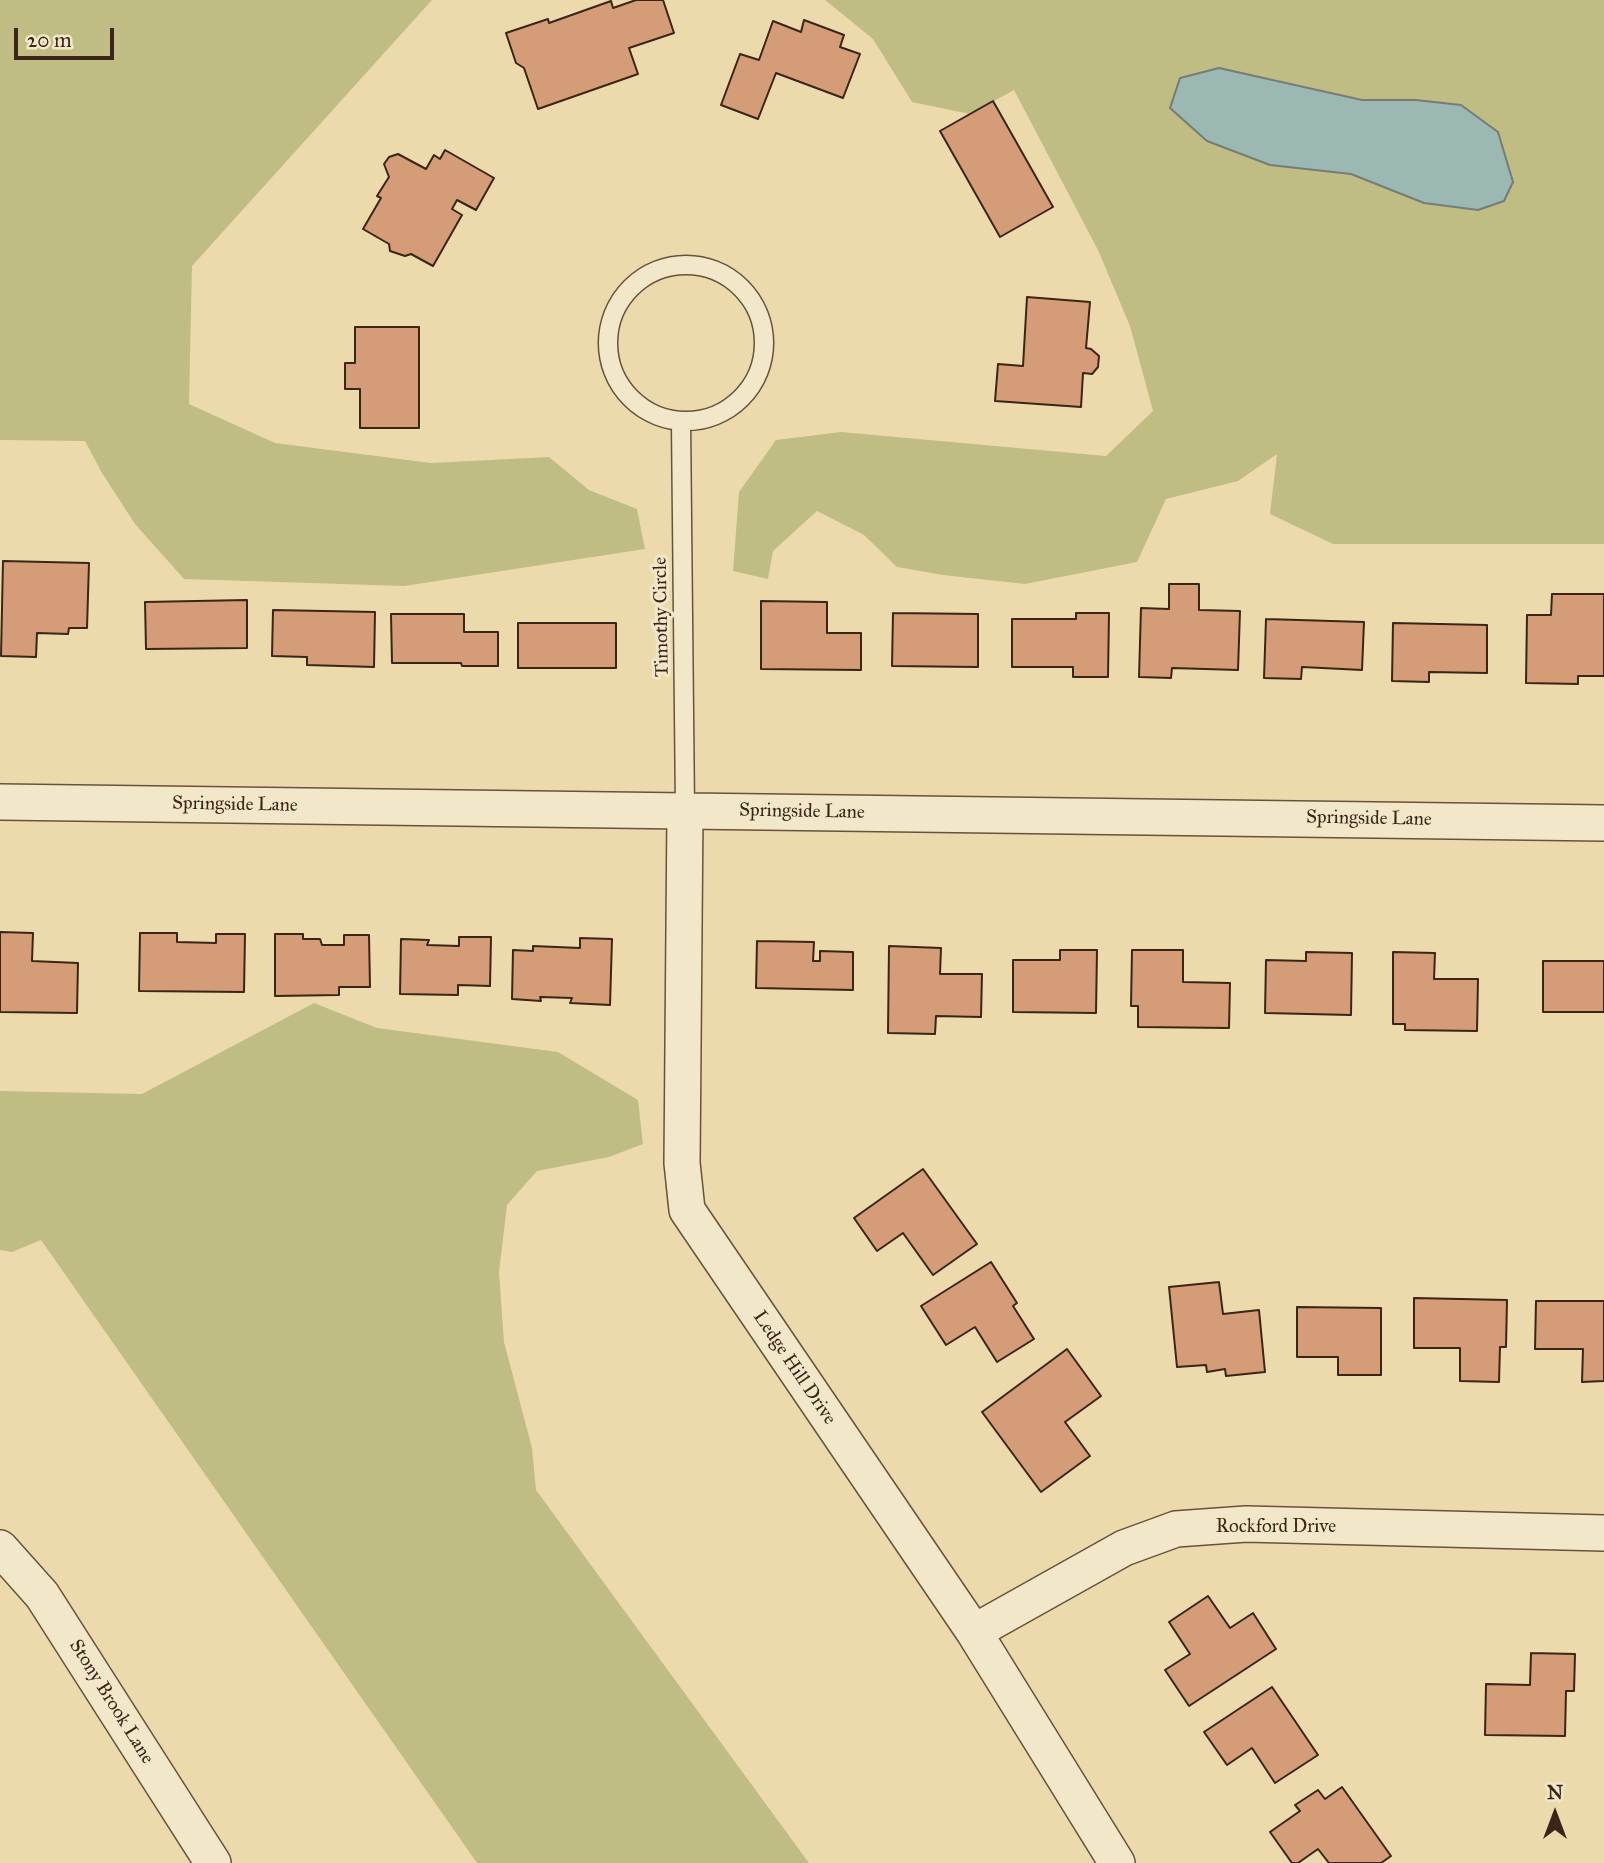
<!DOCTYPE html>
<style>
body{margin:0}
#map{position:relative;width:1604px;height:1863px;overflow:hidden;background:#eddaac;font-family:"IM FELL Great Primer",serif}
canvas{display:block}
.north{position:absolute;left:1520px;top:1779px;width:70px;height:70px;-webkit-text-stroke:5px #f3e7c9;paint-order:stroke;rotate:0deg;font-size:19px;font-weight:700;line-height:28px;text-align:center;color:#3a2516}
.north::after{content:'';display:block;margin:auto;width:24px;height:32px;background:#3a2516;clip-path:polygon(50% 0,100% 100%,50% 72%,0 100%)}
.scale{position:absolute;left:14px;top:28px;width:100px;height:32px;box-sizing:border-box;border:4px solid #3a2516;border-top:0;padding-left:9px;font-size:21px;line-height:24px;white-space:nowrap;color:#3a2516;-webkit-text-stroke:5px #f3e7c9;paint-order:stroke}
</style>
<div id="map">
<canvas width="1604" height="1863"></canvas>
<div class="north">N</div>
<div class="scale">20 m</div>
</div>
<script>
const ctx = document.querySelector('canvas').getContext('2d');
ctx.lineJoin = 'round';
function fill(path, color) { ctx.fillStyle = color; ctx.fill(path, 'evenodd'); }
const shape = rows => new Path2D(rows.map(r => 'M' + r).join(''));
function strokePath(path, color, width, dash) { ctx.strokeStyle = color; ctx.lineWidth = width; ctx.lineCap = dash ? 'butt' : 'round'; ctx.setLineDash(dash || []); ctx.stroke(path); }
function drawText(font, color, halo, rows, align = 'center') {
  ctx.font = font + ' "IM FELL Great Primer",serif'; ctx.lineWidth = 6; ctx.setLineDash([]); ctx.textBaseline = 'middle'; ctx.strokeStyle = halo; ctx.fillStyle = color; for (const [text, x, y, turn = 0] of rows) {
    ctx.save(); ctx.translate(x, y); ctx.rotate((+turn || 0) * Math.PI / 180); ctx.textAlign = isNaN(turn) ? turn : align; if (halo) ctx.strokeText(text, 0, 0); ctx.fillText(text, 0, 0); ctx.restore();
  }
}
fill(shape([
 [0,0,432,0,192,266,189,404,275,443,431,463,549,457,589,490,637,509,645,549,404,586,184,579,135,524,102,473,85,441,0,440],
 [825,0,1604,0,1604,544,1333,544,1270,514,1277,454,1238,481,1166,499,1137,562,1025,584,943,575,897,567,864,535,817,511,773,551,768,579,733,571,739,492,776,440,841,432,1106,456,1153,411,1130,326,1098,250,1014,90,970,114,912,102,873,39],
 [1268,78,1362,100,1416,100,1462,105,1498,132,1424,203,1351,174,1270,165],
 [314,1003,377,1028,558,1052,638,1100,643,1144,609,1157,537,1171,507,1205,499,1272,504,1342,532,1448,536,1490,809,1863,477,1863,41,1240,12,1252,0,1250,0,1091,142,1094]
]), '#c0bd84');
const water = shape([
 [1219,68,1362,100,1416,100,1461,105,1498,132,1513,182,1504,201,1478,210,1424,203,1351,174,1270,165,1207,141,1170,108,1180,78,1219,68]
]);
fill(water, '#9cb8b3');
strokePath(water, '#757d74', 2);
const building = shape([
 [636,0,663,0,674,33,629,48,638,74,538,109,524,68,516,63,506,33,548,19,549,23,611,1,613,8,636,0],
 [804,20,844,35,840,47,860,54,843,98,776,73,758,119,721,105,740,54,759,60,773,21,801,32,804,20],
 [993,101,1053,207,1000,237,940,131,993,101],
 [445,150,494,178,476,210,457,200,452,209,462,215,433,266,411,254,405,256,390,251,389,244,363,229,381,198,377,196,389,177,384,164,389,157,398,154,426,169,434,155,440,159,445,150],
 [1027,297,1090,302,1086,348,1091,349,1099,356,1098,367,1092,374,1083,373,1081,407,995,401,998,364,1023,366,1027,297],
 [355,327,419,327,419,428,360,428,360,389,345,389,345,363,355,363,355,327],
 [3,561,89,563,87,628,69,628,68,634,37,633,36,657,1,656,3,561],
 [1169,584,1199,584,1199,610,1240,611,1238,670,1172,668,1171,678,1139,677,1141,608,1169,609,1169,584],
 [1552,594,1604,594,1604,676,1578,676,1578,684,1526,683,1527,615,1551,615,1552,594],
 [247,600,247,648,146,649,145,602,247,600],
 [761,601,827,602,827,633,861,633,861,670,761,669,761,601],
 [273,610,375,612,374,667,307,665,307,657,272,656,273,610],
 [893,613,978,614,978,667,892,666,893,613],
 [1076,613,1109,613,1108,677,1073,677,1073,667,1012,667,1012,619,1076,619,1076,613],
 [391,614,464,614,464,632,498,632,498,666,462,666,461,663,392,663,391,614],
 [1266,619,1364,622,1362,670,1302,667,1301,679,1264,678,1266,619],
 [518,623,616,623,616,668,518,668,518,623],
 [1393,623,1487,625,1487,673,1429,672,1429,682,1392,681,1393,623],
 [0,932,33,933,32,961,78,963,77,1013,0,1012,0,932],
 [140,933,177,933,177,942,216,943,216,934,245,934,244,992,139,991,140,933],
 [275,934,303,934,303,939,320,939,322,945,344,945,344,935,369,935,370,987,339,987,339,995,275,996,275,934],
 [459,937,491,937,490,986,458,985,458,995,400,994,401,939,429,940,427,945,459,946,459,937],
 [580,938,612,939,610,1005,570,1003,572,998,540,997,541,1001,512,999,513,950,533,951,533,946,580,948,580,938],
 [757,941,814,942,813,961,820,961,820,951,853,952,853,990,756,988,757,941],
 [889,946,941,948,940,974,982,974,981,1017,936,1016,935,1034,888,1033,889,946],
 [1060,950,1097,950,1096,1013,1013,1012,1013,960,1060,960,1060,950],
 [1132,950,1183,950,1183,982,1230,983,1229,1028,1138,1027,1138,1006,1131,1006,1132,950],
 [1306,952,1352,953,1351,1015,1265,1013,1266,960,1306,961,1306,952],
 [1393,952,1435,953,1434,979,1478,979,1477,1031,1405,1030,1405,1024,1393,1024,1393,952],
 [1543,961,1604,961,1604,1012,1543,1012,1543,961],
 [923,1169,977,1244,933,1275,903,1233,877,1251,854,1218,923,1169],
 [991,1262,1017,1303,1013,1306,1034,1339,997,1362,975,1327,946,1345,921,1306,991,1262],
 [1219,1282,1223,1314,1259,1310,1265,1372,1226,1376,1225,1369,1207,1372,1206,1365,1177,1367,1169,1287,1219,1282],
 [1414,1298,1507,1300,1506,1347,1500,1347,1499,1382,1460,1381,1460,1348,1414,1348,1414,1298],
 [1536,1301,1604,1301,1604,1381,1582,1382,1583,1349,1535,1349,1536,1301],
 [1297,1307,1381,1308,1381,1375,1338,1375,1338,1357,1297,1357,1297,1307],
 [1067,1349,1101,1396,1065,1422,1090,1456,1041,1492,982,1412,1067,1349],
 [1208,1596,1230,1628,1253,1613,1276,1649,1189,1706,1165,1670,1190,1654,1169,1622,1208,1596],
 [1531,1653,1575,1654,1574,1691,1566,1691,1565,1736,1485,1735,1486,1684,1530,1685,1531,1653],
 [1272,1687,1318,1755,1275,1783,1252,1748,1227,1765,1204,1732,1272,1687],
 [1342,1787,1391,1856,1381,1863,1329,1863,1318,1849,1298,1863,1292,1863,1270,1832,1300,1811,1295,1805,1318,1790,1325,1799,1342,1787]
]);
fill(building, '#d49d77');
strokePath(building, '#3a2516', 2);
const service = shape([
 '608 343a78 78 0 1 1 156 0a78 78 0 1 1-156 0Z',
 [681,422,685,810]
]);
const minor = shape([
 [0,802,1604,823],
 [685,810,682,1163,687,1210,974,1632,1117,1863],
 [0,1548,42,1595,213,1863],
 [974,1632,1124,1548,1176,1529,1246,1524,1604,1533]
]);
strokePath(service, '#67523c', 21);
strokePath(minor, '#67523c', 38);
strokePath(service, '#f3e7c9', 18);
strokePath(minor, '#f3e7c9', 35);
drawText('19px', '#3a2516', '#f3e7c9', [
 ["Timothy Circle",662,617,-91],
 ["Springside Lane",235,805,1],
 ["Springside Lane",802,812,1],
 ["Springside Lane",1369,819,1],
 ["Ledge Hill Drive",794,1368,56],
 ["Rockford Drive",1276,1527],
 ["Stony Brook Lane",111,1702,58]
]);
</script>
